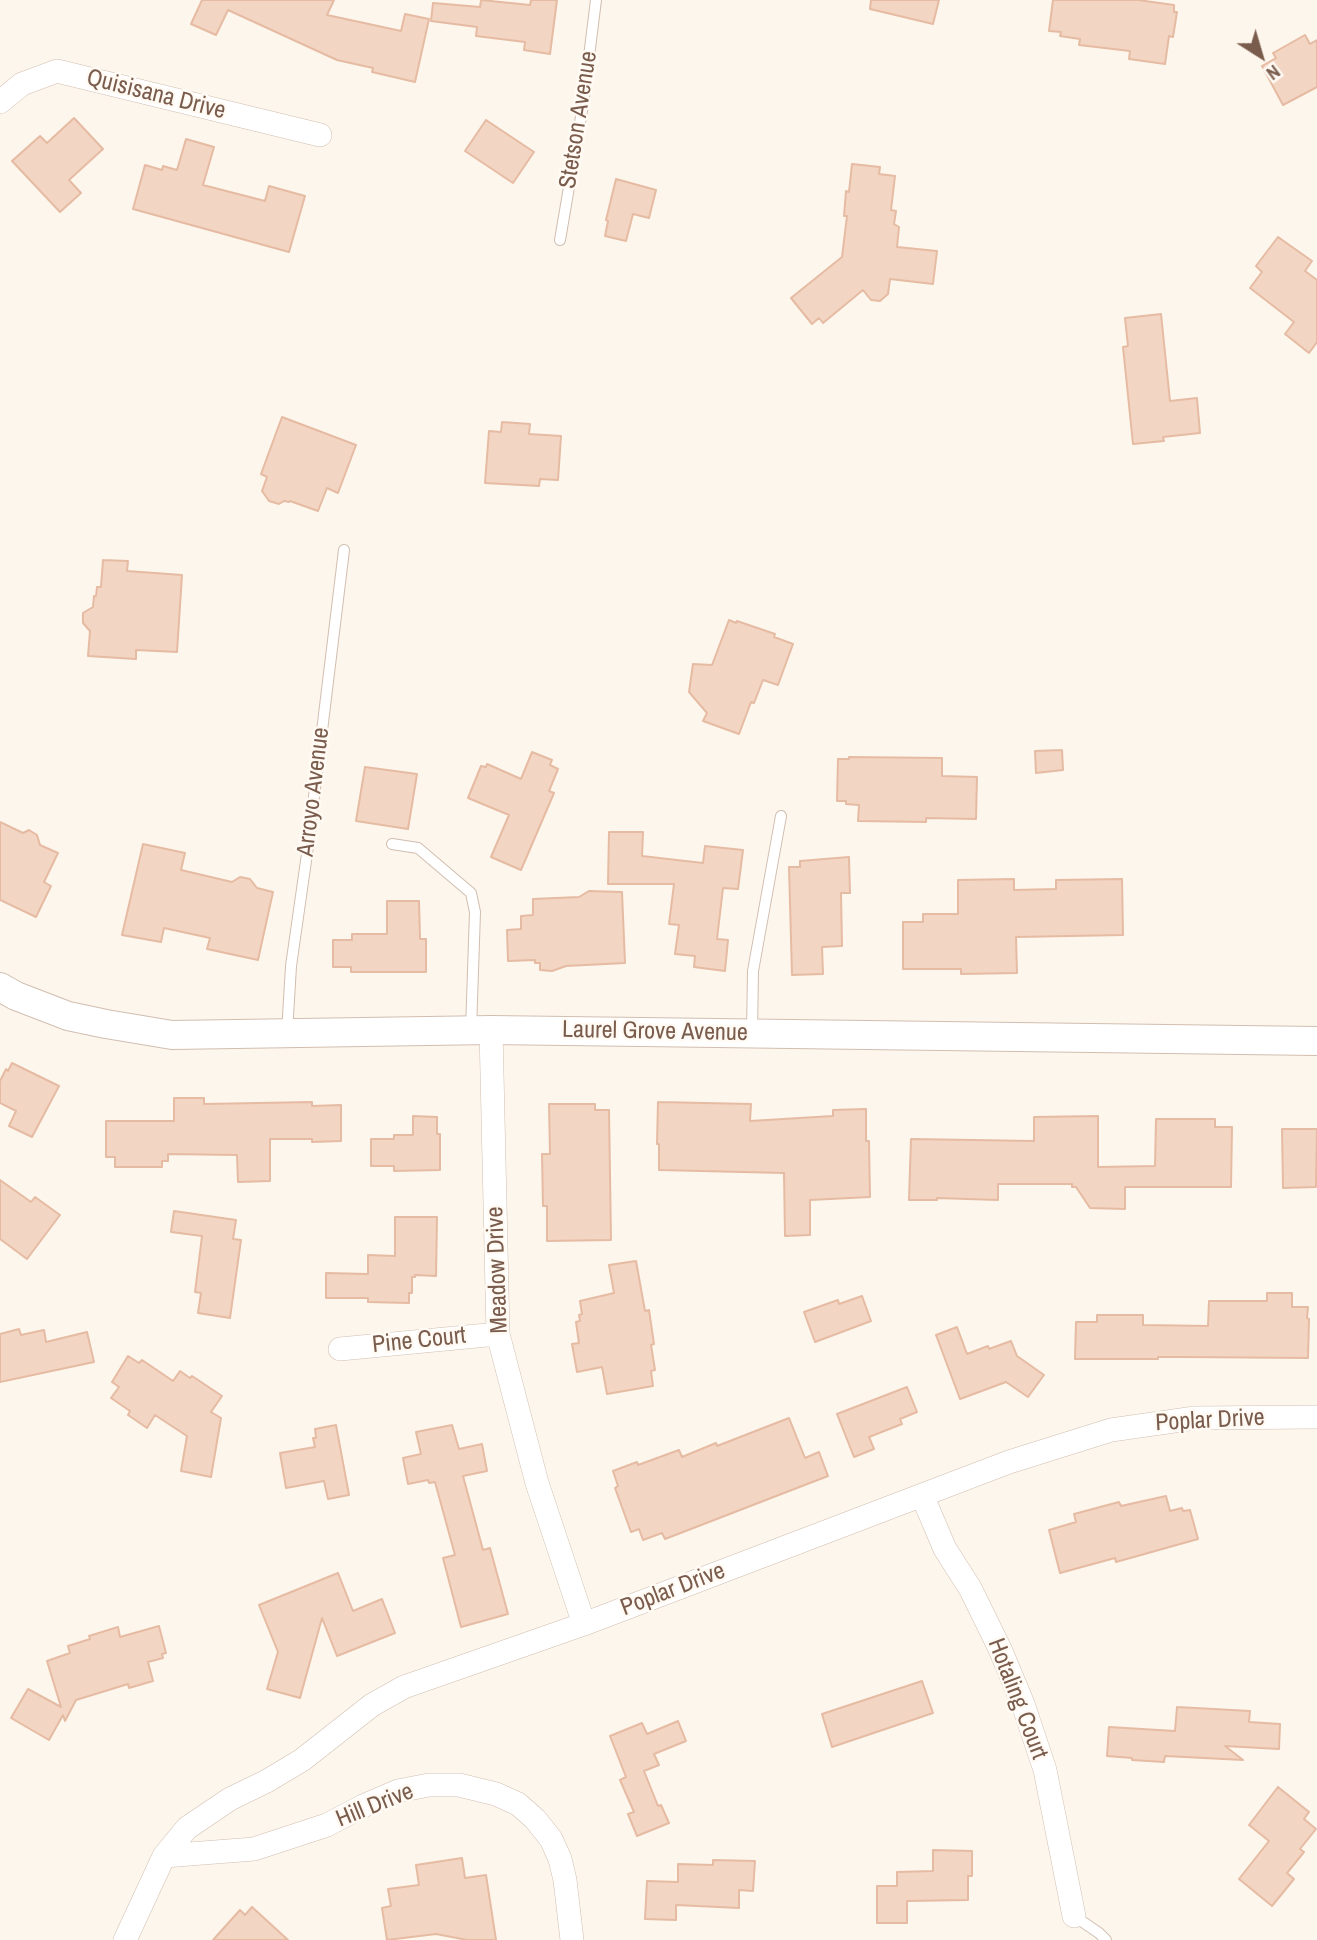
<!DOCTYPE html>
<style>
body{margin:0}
#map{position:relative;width:1317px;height:1940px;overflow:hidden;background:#fdf6ec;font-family:"Archivo Narrow",sans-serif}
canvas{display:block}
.north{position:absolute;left:1226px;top:21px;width:70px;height:70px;-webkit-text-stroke:5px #fffaf3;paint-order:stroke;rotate:143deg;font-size:19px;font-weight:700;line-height:28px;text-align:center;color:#7a5c4d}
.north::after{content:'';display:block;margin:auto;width:24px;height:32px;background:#7a5c4d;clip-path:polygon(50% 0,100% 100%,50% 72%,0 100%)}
</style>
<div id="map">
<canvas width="1317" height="1940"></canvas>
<div class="north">N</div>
</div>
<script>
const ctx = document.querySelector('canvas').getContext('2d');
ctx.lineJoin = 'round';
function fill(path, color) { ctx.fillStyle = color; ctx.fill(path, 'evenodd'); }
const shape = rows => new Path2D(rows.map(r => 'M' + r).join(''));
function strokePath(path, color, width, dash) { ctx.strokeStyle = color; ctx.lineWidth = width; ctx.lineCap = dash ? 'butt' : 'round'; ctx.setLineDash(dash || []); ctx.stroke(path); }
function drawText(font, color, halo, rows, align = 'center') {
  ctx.font = font + ' "Archivo Narrow",sans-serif'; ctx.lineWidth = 5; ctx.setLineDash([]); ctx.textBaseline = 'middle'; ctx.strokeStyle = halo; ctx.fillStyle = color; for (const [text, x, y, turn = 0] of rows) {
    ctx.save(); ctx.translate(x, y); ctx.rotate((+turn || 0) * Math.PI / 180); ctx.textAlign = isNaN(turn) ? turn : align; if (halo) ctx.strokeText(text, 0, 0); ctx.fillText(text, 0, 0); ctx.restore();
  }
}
const building = shape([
 [202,0,334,0,327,15,401,31,405,14,429,19,415,82,372,72,373,68,337,60,228,10,216,35,191,24,202,0],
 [481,0,530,5,531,0,557,0,550,54,524,50,525,42,476,36,477,27,431,21,433,3,480,7,481,0],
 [871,0,939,0,933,24,870,9,871,0],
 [1053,0,1138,0,1174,5,1174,12,1177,12,1173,37,1169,36,1165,64,1129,59,1130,51,1079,45,1080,39,1060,36,1061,32,1049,31,1053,0],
 [1305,35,1310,44,1317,40,1317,87,1283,105,1262,66,1276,58,1273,53,1305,35],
 [74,118,103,149,69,180,81,193,60,212,12,161,40,136,47,143,74,118],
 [486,120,534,152,513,183,465,151,486,120],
 [186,139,214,147,203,185,265,201,269,186,305,196,289,252,133,209,145,165,162,170,163,166,177,170,186,139],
 [852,164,880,167,879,174,895,176,891,210,896,211,894,224,899,227,897,247,937,251,933,284,890,279,888,294,880,301,871,300,863,290,823,323,819,318,812,324,791,298,842,257,847,216,844,216,846,191,849,192,852,164],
 [616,179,656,190,649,218,633,214,626,241,605,236,608,221,606,220,616,179],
 [1278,237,1312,261,1305,271,1317,280,1317,342,1309,353,1285,334,1294,322,1250,288,1262,272,1256,266,1278,237],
 [1161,314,1170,401,1197,398,1200,433,1163,437,1164,441,1133,444,1123,347,1128,346,1125,318,1161,314],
 [282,417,356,445,338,493,327,488,318,511,290,501,289,502,284,501,279,504,269,501,262,491,267,477,261,474,282,417],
 [502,422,530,424,529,434,561,436,558,480,540,479,539,486,485,483,489,431,501,432,502,422],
 [103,560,128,561,127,571,182,575,177,652,136,650,136,659,88,656,90,631,83,623,83,613,93,607,94,596,96,596,97,587,101,587,103,560],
 [729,620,736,623,737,621,775,634,774,637,793,644,778,685,763,680,754,703,751,702,739,734,703,721,707,713,689,692,693,664,712,665,729,620],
 [1062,750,1063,770,1036,773,1035,751,1062,750],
 [532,752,552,760,550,765,558,769,549,791,554,793,521,870,491,857,509,815,468,798,481,766,486,767,487,764,521,779,532,752],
 [849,757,942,758,942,776,977,777,976,819,926,818,926,822,858,821,859,805,846,804,846,801,837,801,838,759,849,759,849,757],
 [365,767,417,774,408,829,356,821,365,767],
 [0,822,23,833,29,830,37,835,40,845,58,853,44,882,51,886,36,917,0,900,0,822],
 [609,832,643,832,642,856,703,863,705,846,743,850,738,889,723,888,717,939,728,940,725,971,694,967,695,956,675,954,679,925,669,924,674,884,608,884,609,832],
 [143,844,185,853,181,870,232,882,240,877,250,879,257,888,273,892,258,960,207,949,210,938,164,928,161,942,122,935,143,844],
 [849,857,850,893,841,893,842,946,822,947,823,974,792,975,789,867,800,867,800,861,849,857],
 [1014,879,1014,890,1056,889,1056,880,1122,879,1123,935,1016,937,1017,973,961,974,961,969,903,969,903,922,923,922,923,914,958,914,958,880,1014,879],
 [589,891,622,892,625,963,566,966,552,971,540,970,540,963,535,963,535,960,508,961,507,930,521,929,521,916,533,915,533,899,579,897,589,891],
 [387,901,419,901,420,939,426,939,426,972,351,972,351,967,333,967,333,940,352,940,352,934,387,934,387,901],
 [12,1063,59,1086,32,1137,9,1126,16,1111,0,1103,0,1081,6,1069,8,1071,12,1063],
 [174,1098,204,1098,204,1104,312,1102,312,1106,341,1105,341,1141,312,1142,312,1139,270,1139,270,1181,238,1182,237,1155,168,1154,168,1161,162,1161,162,1167,115,1167,115,1157,106,1157,106,1121,174,1121,174,1098],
 [658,1102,751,1104,750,1121,833,1116,833,1110,866,1109,866,1141,869,1141,870,1197,810,1200,810,1235,785,1236,784,1173,659,1170,659,1144,657,1144,658,1102],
 [549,1104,595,1104,595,1110,609,1110,611,1240,547,1241,547,1206,543,1206,542,1154,550,1154,549,1104],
 [413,1116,437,1117,437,1134,440,1134,440,1170,394,1171,394,1166,371,1166,371,1139,394,1139,394,1135,413,1135,413,1116],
 [1098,1116,1098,1167,1155,1166,1156,1119,1215,1119,1215,1127,1232,1127,1231,1187,1125,1187,1125,1209,1090,1208,1076,1187,1072,1187,1072,1184,998,1184,998,1200,937,1198,937,1200,909,1200,911,1139,1034,1141,1034,1117,1098,1116],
 [1282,1129,1317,1129,1316,1187,1283,1188,1282,1129],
 [0,1180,31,1202,35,1197,60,1215,27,1259,0,1239,0,1180],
 [174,1211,236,1220,233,1239,241,1240,230,1318,198,1313,201,1293,195,1292,202,1236,171,1232,174,1211],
 [395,1217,437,1217,436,1276,415,1275,415,1277,412,1277,412,1293,409,1293,409,1303,368,1302,368,1298,326,1298,326,1273,368,1274,368,1255,395,1256,395,1217],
 [636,1261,645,1311,649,1310,654,1344,651,1345,655,1370,651,1371,653,1386,607,1394,602,1367,577,1372,572,1344,579,1343,576,1322,580,1321,579,1315,582,1314,580,1301,614,1293,609,1265,636,1261],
 [1267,1293,1292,1293,1292,1307,1308,1307,1307,1318,1309,1319,1308,1358,1181,1357,1158,1357,1158,1359,1075,1359,1076,1322,1097,1322,1097,1315,1143,1315,1143,1325,1208,1326,1209,1301,1267,1301,1267,1293],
 [862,1296,871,1321,815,1342,804,1312,838,1300,839,1304,862,1296],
 [957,1327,967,1354,988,1346,989,1349,1011,1341,1017,1356,1044,1375,1028,1397,1006,1382,960,1399,936,1335,957,1327],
 [19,1329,21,1335,44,1330,46,1342,87,1332,94,1362,0,1382,0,1334,19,1329],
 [128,1356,139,1363,142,1360,173,1381,180,1371,190,1378,192,1376,222,1396,211,1412,221,1418,211,1477,181,1471,187,1436,155,1415,147,1428,128,1415,130,1411,111,1398,119,1387,112,1382,128,1356],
 [907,1387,917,1412,900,1419,902,1424,869,1437,874,1449,854,1457,837,1414,907,1387],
 [789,1418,805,1458,819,1452,828,1476,665,1539,662,1533,643,1540,639,1529,631,1532,615,1488,618,1486,613,1471,637,1462,638,1465,679,1450,682,1457,716,1443,717,1446,789,1418],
 [336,1425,349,1495,328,1499,324,1481,286,1488,280,1453,315,1447,313,1438,316,1438,315,1429,336,1425],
 [452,1425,459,1449,482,1444,487,1471,463,1476,483,1550,490,1548,508,1614,461,1627,443,1558,455,1555,435,1482,429,1483,428,1480,408,1484,403,1458,421,1454,416,1432,452,1425],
 [1166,1496,1170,1511,1182,1508,1183,1511,1190,1510,1198,1539,1116,1562,1115,1558,1060,1573,1049,1530,1076,1522,1074,1514,1119,1502,1121,1506,1166,1496],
 [338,1573,353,1611,382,1599,395,1633,337,1656,322,1618,300,1698,267,1689,278,1652,259,1605,338,1573],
 [159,1626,166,1653,162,1654,163,1658,148,1662,153,1681,129,1688,128,1684,76,1700,65,1721,63,1715,49,1740,11,1718,28,1689,61,1707,47,1661,70,1653,68,1646,90,1639,89,1636,118,1627,120,1637,159,1626],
 [922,1681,933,1713,832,1747,822,1714,922,1681],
 [1177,1707,1250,1711,1249,1722,1280,1724,1279,1749,1225,1746,1243,1760,1165,1756,1164,1762,1132,1760,1132,1758,1107,1756,1109,1727,1175,1731,1177,1707],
 [678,1721,686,1741,654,1754,659,1765,644,1771,658,1806,661,1805,669,1823,637,1836,628,1814,634,1812,620,1780,626,1777,610,1736,642,1723,647,1734,678,1721],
 [1278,1787,1309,1812,1304,1819,1316,1829,1300,1849,1304,1852,1287,1873,1294,1879,1272,1906,1239,1879,1269,1841,1249,1825,1278,1787],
 [933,1850,972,1851,972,1876,968,1876,968,1900,907,1901,907,1923,877,1923,877,1886,897,1886,897,1872,933,1871,933,1850],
 [462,1858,465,1878,486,1875,496,1940,467,1940,436,1934,387,1940,382,1908,391,1906,388,1889,419,1885,416,1865,462,1858],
 [713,1860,755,1861,753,1891,739,1890,739,1908,676,1905,676,1920,645,1919,647,1881,678,1882,678,1864,713,1865,713,1860],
 [252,1907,288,1940,213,1940,240,1910,245,1915,252,1907]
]);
fill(building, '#f3d5c3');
strokePath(building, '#e6bba3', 2);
const service = shape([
 [560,240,583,105,596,0],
 [392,844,418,848,471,893,475,912,471,1030],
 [287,1033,291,966,307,854,344,550],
 [752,1033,753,971,781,816],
 [1074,1916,1099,1933,1106,1940]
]);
const minor = shape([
 [0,102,22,84,57,71,320,135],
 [491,1030,498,1334,537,1483,584,1624],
 [340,1349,498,1334],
 [922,1495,945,1549,970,1588,1000,1649,1023,1704,1045,1770,1074,1916],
 [164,1856,254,1849,327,1825,363,1806,398,1791,429,1785,459,1785,496,1794,518,1804,535,1819,551,1839,560,1859,565,1880,572,1940],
 [125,1940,164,1856,187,1828,230,1799,267,1781,302,1760,372,1705,404,1687,584,1624,1009,1462,1111,1430,1195,1418,1317,1417]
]);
const tertiary = shape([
 [0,987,16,996,68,1016,106,1024,172,1035,491,1030,1317,1041]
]);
strokePath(service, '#d1beb0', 12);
strokePath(minor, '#d1beb0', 24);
strokePath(tertiary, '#d1beb0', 30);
strokePath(service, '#fff', 10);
strokePath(minor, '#fff', 23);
strokePath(tertiary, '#fff', 28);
drawText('24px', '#7a5c4d', '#fffaf3', [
 ["Quisisana Drive",156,95,14],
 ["Stetson Avenue",579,120,-81],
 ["Arroyo Avenue",314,792,-83],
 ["Laurel Grove Avenue",655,1032,1],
 ["Meadow Drive",498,1270,-92],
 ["Pine Court",419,1341,-6],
 ["Poplar Drive",1210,1421,-3],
 ["Poplar Drive",673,1590,-21],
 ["Hotaling Court",1017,1699,69],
 ["Hill Drive",375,1806,-22]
]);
</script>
